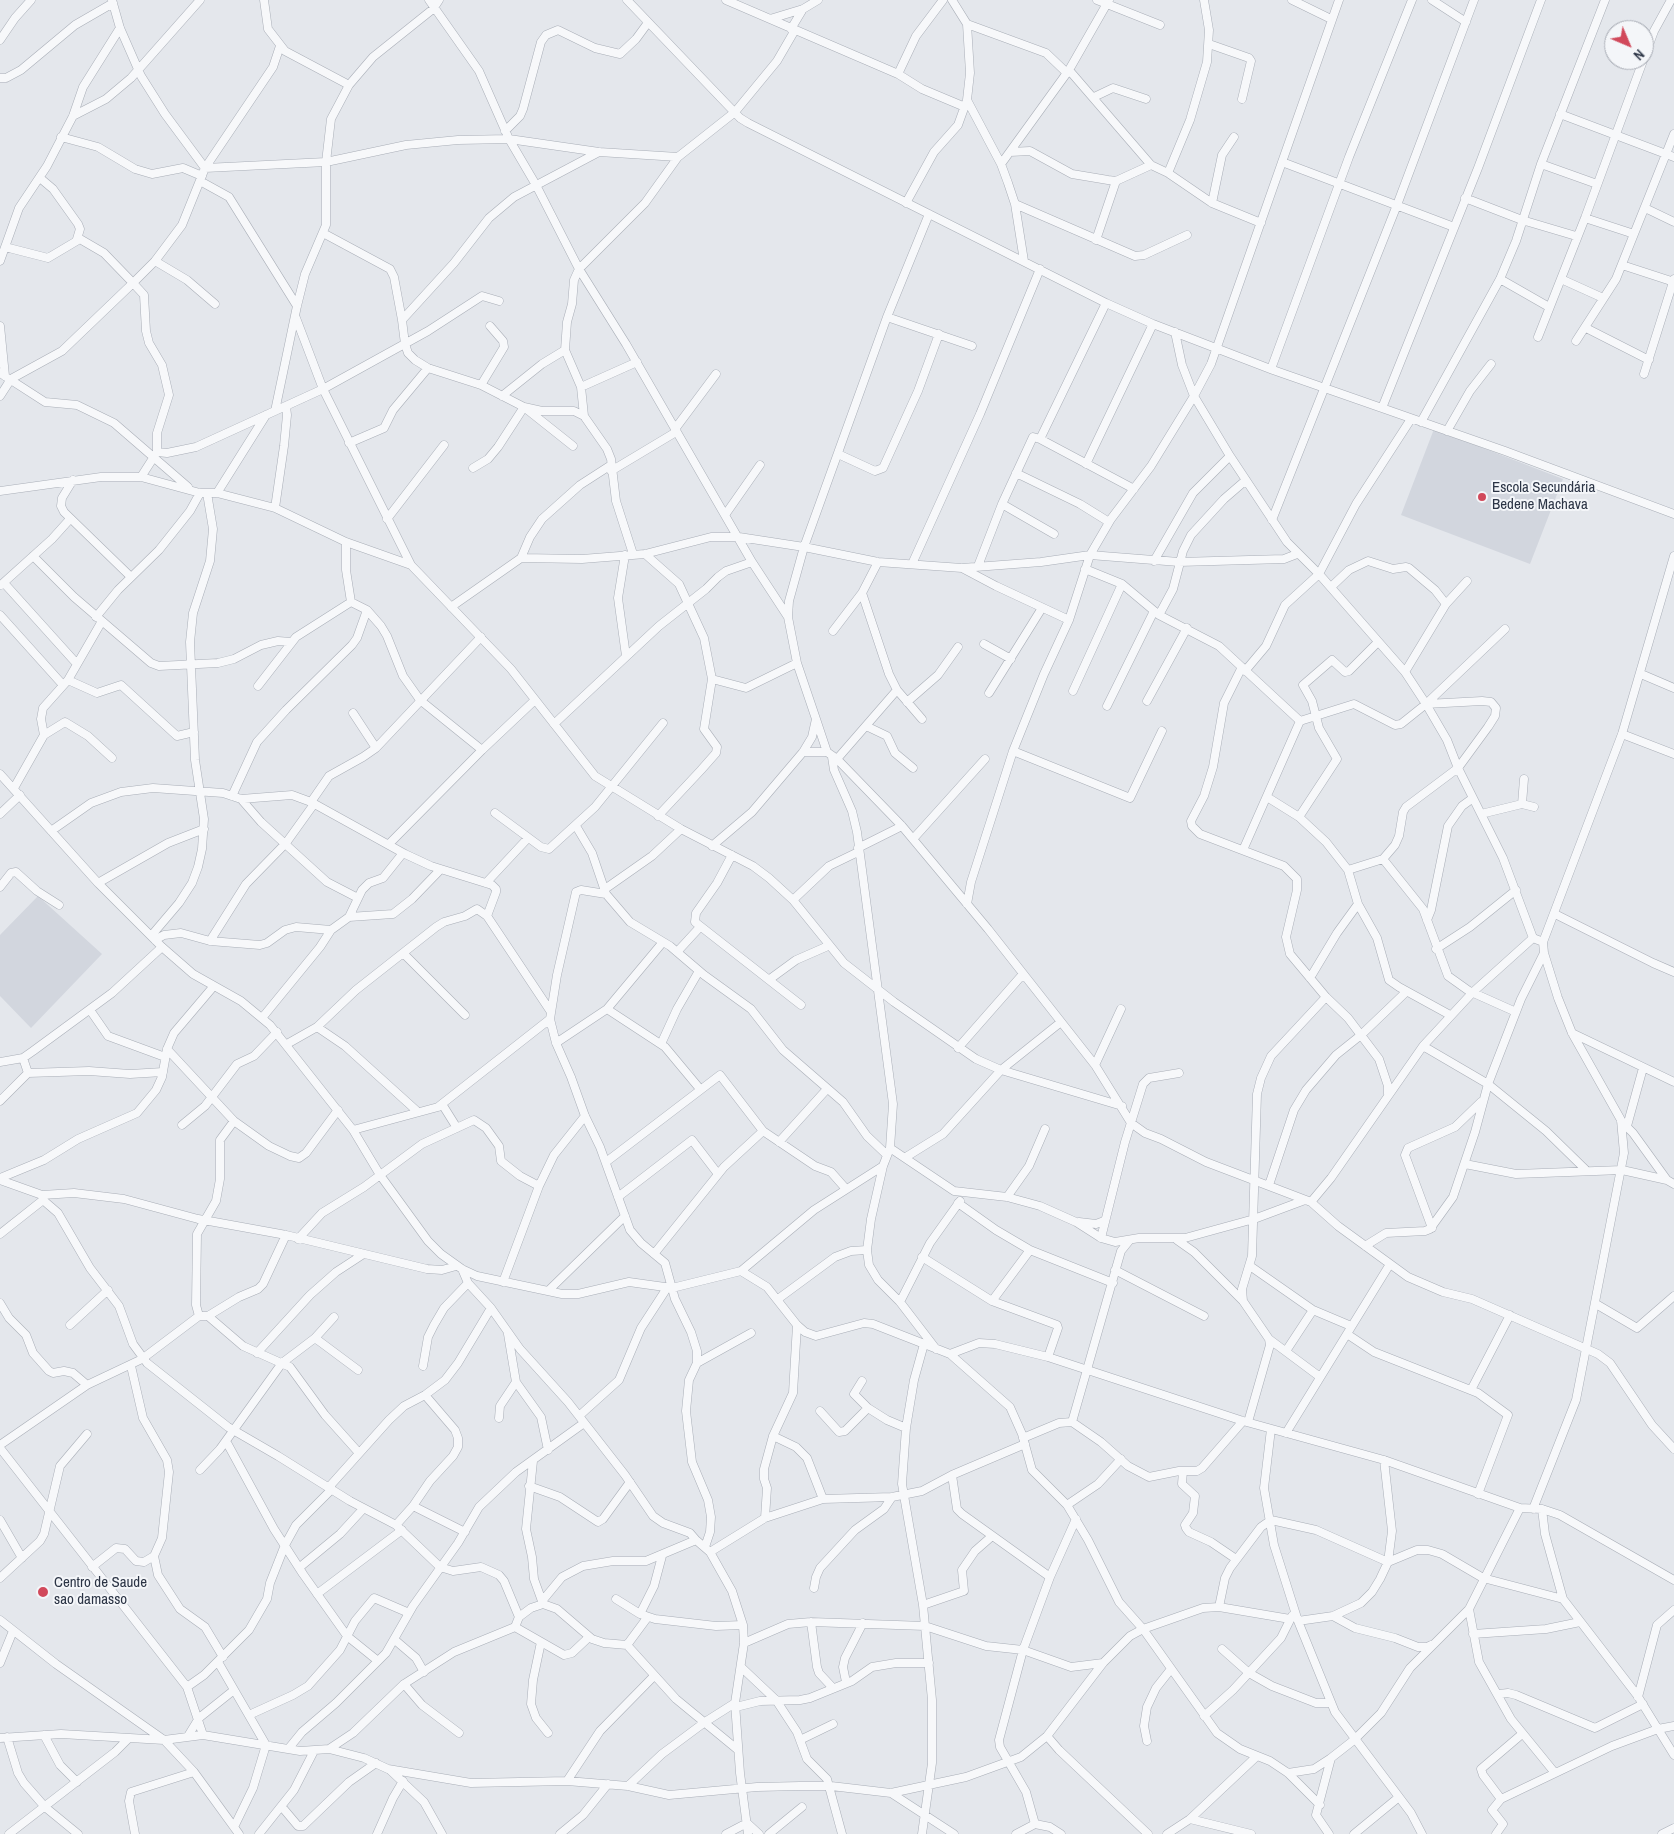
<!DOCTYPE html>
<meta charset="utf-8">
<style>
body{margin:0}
#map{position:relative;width:1674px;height:1834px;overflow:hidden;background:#e4e7ec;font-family:"Archivo Narrow",sans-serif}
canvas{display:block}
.north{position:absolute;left:1604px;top:20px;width:50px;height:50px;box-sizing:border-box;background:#f4f6f9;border:1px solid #a4a8b1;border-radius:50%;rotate:135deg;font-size:14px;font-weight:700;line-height:20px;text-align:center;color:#2b3445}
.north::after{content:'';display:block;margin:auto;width:18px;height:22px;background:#d1495b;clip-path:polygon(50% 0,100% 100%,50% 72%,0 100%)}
</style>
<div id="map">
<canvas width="1674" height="1834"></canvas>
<div class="north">N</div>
</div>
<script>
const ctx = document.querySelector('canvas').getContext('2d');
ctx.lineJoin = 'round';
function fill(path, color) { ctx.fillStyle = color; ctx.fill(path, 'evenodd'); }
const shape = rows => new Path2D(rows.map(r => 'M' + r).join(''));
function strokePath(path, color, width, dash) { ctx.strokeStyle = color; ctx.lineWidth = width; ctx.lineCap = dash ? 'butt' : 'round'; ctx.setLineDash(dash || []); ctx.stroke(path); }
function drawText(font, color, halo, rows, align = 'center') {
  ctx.font = font + ' "Archivo Narrow",sans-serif'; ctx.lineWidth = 4; ctx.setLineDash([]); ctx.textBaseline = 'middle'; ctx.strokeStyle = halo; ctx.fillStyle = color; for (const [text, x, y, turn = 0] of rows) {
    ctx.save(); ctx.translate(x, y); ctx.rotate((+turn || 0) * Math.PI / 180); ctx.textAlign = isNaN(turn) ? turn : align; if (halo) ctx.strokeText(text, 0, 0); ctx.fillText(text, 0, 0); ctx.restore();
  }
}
fill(shape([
 [1434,429,1563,479,1530,564,1401,515],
 [38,896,102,954,31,1028,0,996,0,935]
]), '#d2d6de');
const minor = shape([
 [112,0,120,28,141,76,165,114,205,168],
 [264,0,268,29,285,51,349,85],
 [429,0,479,71,509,139,536,185,579,269,626,344,752,562,788,617],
 [627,0,740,118,748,123,1106,303,1153,324,1273,370,1505,451,1674,514],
 [726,0,898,74,922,89,965,107],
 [1097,0,1160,25],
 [1292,0,1331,19],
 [1432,0,1466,22],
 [770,19,803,9,818,0],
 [967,24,1046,53,1067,73],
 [791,29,803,9],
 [0,40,15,18,31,0],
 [1209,44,1249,58,1251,61,1242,99],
 [1069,70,1151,165,1168,173,1212,203,1261,223],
 [898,74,916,36,943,0],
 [0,78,6,78,21,70,75,25,113,3],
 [1094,97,1113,88,1146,99],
 [967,100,1001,164,1008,183,1015,204,1024,261],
 [1560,114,1674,157],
 [73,116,106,99,131,78,200,0],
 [505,131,520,116,523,109,541,42,546,35,558,30,595,48,620,54,636,39,647,24],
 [61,137,98,147,135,169,152,174,183,168,202,176],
 [1010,152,1030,151,1072,174,1108,180,1116,181,1151,165],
 [1282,162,1454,227],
 [1001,164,1069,70,1109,0],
 [1541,164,1597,184],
 [205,168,326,162,406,145,458,140,509,139,599,152,678,157],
 [1168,173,1190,120,1207,62,1209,30,1204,0],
 [40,178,53,189,78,224,80,229,77,239],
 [200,181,229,197,297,306],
 [1465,198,1522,220,1576,236],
 [906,203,934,152,958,125,967,100,970,73,967,24,952,0],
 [1212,203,1222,155,1234,137],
 [1015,204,1135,256,1144,255,1187,235],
 [1645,208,1674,222],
 [1585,218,1634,234],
 [323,233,390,269,394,277,402,320],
 [1096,240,1116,181],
 [0,261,19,208,47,166,73,116,83,87,120,28],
 [155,261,187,280,215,304],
 [1622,265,1674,282],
 [1500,279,1549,307],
 [1561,279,1603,298],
 [887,317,972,346],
 [296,318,323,389,411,565],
 [0,326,5,376],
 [1586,328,1649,360],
 [1175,332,1182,365,1194,396,1230,456,1287,542,1319,574,1405,672,1426,704,1447,740,1458,768,1503,858,1533,938,1543,942],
 [1538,337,1585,218,1654,31,1671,0],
 [1576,341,1616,279,1674,134],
 [1271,369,1349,157,1412,0],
 [0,373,45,402,77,405,114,423,188,487],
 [1644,374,1674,279],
 [481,385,504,347,503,341,490,326],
 [581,387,637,362],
 [0,396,11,379,62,351,133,283,104,253,80,239,48,258,5,247],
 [502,396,542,364,565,350],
 [1382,408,1478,168,1541,0],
 [275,411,297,306,305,274,326,225,326,162,331,119,349,85,373,57,433,9,439,0],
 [1421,422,1500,279,1516,241,1541,164,1605,0],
 [675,429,716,374],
 [1447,431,1470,391,1491,364],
 [1040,439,1106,303],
 [349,443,384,428,393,410,428,368],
 [573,446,524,407,481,385,428,368,415,360,408,353,405,344,402,320,454,263,489,218,514,197,599,152],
 [157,452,167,453,196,447,323,389,428,331,482,296,499,301],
 [838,454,875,471,883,468,918,391,939,334],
 [1086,464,1153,324],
 [473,468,488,459,498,447,524,407,542,411,574,411,584,416],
 [611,471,676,432],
 [1016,473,1080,504,1109,522],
 [141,477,157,452,157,433,169,395,162,365,149,343,146,331,144,295,133,283,155,261,182,225,205,168,273,67,280,46],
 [73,480,62,498,61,506,64,512,131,577],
 [0,491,101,477,141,477,200,493,217,493,275,508,346,542,411,565,511,669,595,776,681,829,753,866,769,878,793,900,844,963,894,1002,976,1059,1001,1070,1122,1106],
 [217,493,266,415],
 [1002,504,1054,534],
 [275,508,284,446,287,415,286,406],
 [725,515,760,465],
 [387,519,444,445],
 [1272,520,1397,205,1474,0],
 [346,542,346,570,351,602,367,610,381,626,387,636,403,676,420,700,482,750],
 [633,554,616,501,611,459,607,449,584,416,581,387,565,350,567,322,572,304,574,280,579,269,645,203,678,157,735,112,777,61,795,30],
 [645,554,679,584,704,638,712,679,704,729,717,747,716,753,701,770,658,816],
 [625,555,618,598,626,656],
 [33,556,74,597,151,663,159,666,218,663,234,659,261,645,278,641,291,642],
 [521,558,530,537,542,519,580,485,611,465],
 [1154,561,1193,493,1230,456],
 [912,564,980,414,1040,269],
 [978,566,1002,504,1033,437,1040,439,1134,489],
 [962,568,996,586,1069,620],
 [1085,569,1122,584,1159,615,1219,646,1300,721,1354,704,1395,725,1401,724,1426,704,1505,629],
 [4,583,77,664],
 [1,585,52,539,70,519],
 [1331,587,1349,570,1368,561,1393,569,1406,567,1409,568,1435,590,1446,604],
 [862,593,889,674,897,690,922,719],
 [451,607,521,558,582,559,645,554,711,537,739,537,804,547,878,562,962,568,1041,562,1090,555,1179,562,1284,559,1297,554],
 [0,615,63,685],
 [1159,615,1173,589,1183,551,1191,535,1224,499,1246,480],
 [96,617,118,590,159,550,190,511,200,493],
 [833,631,862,593,878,562],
 [984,644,1011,659],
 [1242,667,1224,703,1213,767,1204,796,1191,821,1192,826,1200,834,1284,866,1297,879,1297,890,1286,937,1290,954,1326,997,1348,1018,1379,1059,1388,1086,1388,1094],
 [1245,671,1266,646,1285,605,1319,574,1356,504,1411,419],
 [1405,672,1446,604,1467,581],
 [1641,674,1674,688],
 [712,679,746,688,797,663],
 [68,680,97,693,121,685,177,736,194,732],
 [258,686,296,637,351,602],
 [1073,691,1122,584],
 [989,693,1042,608],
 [1147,701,1187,628],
 [907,702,938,675,958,647],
 [1107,706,1154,611],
 [353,713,376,748],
 [816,719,827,752,837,759,902,826,988,929,1095,1065,1131,1123,1145,1133,1161,1139,1206,1162,1311,1202,1338,1226,1408,1277,1443,1292,1472,1299,1598,1354,1610,1363,1652,1425,1674,1449],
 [554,724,659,626,706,589,718,577,726,571,752,562],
 [866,726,887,736,895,753,913,768],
 [1622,734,1674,754],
 [44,735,65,722,88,736,112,758],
 [1013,751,1130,798,1162,731],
 [803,752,827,752],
 [832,757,834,770,852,811,857,832,893,1104,890,1148,883,1166,871,1219,867,1250,869,1265,878,1280,900,1302,936,1349],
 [837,759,897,690],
 [0,774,98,883,162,947,193,974,241,1001,270,1025,353,1130,380,1175,428,1241,441,1254,462,1269,477,1276,562,1294,578,1294,629,1282,672,1288,741,1271,767,1287,797,1325,805,1332,816,1336,864,1323,873,1324,950,1354,979,1343,995,1344,1048,1357,1243,1421,1384,1460,1520,1508,1542,1509,1560,1515,1674,1580],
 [14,788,44,735,41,719,43,708,68,680,102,621],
 [232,796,257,742,286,710,352,645,357,638,367,610],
 [1267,797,1299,817,1326,842,1348,870,1358,904,1377,938,1389,980,1399,987,1450,1015],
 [241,799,261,822,327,882,356,897],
 [311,802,329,776,363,757,376,748,481,637],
 [1522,804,1524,779],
 [495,813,541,847,549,849,595,807,663,723],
 [0,814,20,795],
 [1481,814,1522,804,1534,807],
 [1299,817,1337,759,1319,728,1312,701,1303,685,1332,660,1345,672,1349,671,1378,642],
 [576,826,592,853,606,894,630,922,670,946,704,975,751,1009,783,1050,843,1102,867,1136,887,1155],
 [51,831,91,803,121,792,153,788,223,793,241,799,292,795,311,802,405,854,431,866,492,885,496,889,496,892,487,916],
 [913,839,985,759],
 [389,844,482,750,535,700],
 [712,846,752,812,803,752,812,737,816,719,797,663,788,617,789,601,804,547,887,317,929,214],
 [858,848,902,826],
 [1243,850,1300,721],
 [732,855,717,883,696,913,695,922,801,1005],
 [1383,859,1423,909,1448,976,1469,991,1516,1012],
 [1348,870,1383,859,1395,845,1399,836,1403,812,1406,807,1458,768,1488,727,1495,716,1496,708,1491,702,1482,701,1426,704],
 [98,883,168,843,204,829],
 [486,883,528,838],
 [0,887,11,873,16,872,37,891,59,905],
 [605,889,652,856,681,829],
 [606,894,581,890,576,892,557,975,550,1019,556,1043,571,1077,585,1116,600,1147,630,1230,641,1243,665,1263,675,1299,691,1332,697,1351,697,1363,689,1380,686,1411,692,1462,708,1500,711,1517,710,1532,705,1547],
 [793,900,829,866,858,852],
 [967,904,971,882,1013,751,1044,674,1069,620,1090,555,1111,519,1151,466,1194,396,1211,364,1339,0],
 [1555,914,1653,963,1674,972],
 [349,917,362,890,369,883,383,878,403,853],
 [1427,920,1431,910,1448,826,1462,806,1473,798],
 [151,936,179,903,192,883,198,867,202,849,204,819,195,760,190,642,193,613,210,561,213,529,207,493],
 [155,940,164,935,181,933,210,941,260,945,267,943,285,930,296,927,331,930],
 [210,941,246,884,286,843,314,804],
 [1436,949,1470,927,1516,890],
 [677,952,700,927],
 [403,953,465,1015],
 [1310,978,1337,933,1358,904],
 [770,979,796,960,828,946],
 [607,1009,665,1047,700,1089],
 [90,1010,108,1036,165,1057],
 [262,1018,320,947,331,930,349,917,393,914,412,899,440,870],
 [317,1027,345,1046,418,1112],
 [1572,1033,1674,1082],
 [556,1043,607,1009,663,942],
 [287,1044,317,1027,356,990,436,927,444,922,465,916,477,909,487,916,551,1012],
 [661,1044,677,1009,699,971],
 [1423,1046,1488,1084,1546,1131,1587,1171],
 [958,1048,1023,974],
 [167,1049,234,1121,269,1146,290,1156,299,1158,306,1153,338,1110],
 [23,1058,28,1073,89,1071,130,1074,163,1072],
 [0,1062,23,1058,33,1051,112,993,162,947],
 [1095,1065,1121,1009],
 [0,1101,28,1073],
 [442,1104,457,1128],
 [1621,1121,1633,1133,1667,1180],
 [182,1125,205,1106,237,1064,254,1056,277,1032],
 [1627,1126,1643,1068],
 [353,1130,438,1107,550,1019],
 [779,1142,827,1089],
 [890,1148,954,1191,1007,1197,1040,1206,1076,1222,1101,1238,1115,1242,1139,1238,1185,1238,1254,1219,1305,1200],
 [906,1157,943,1134,1001,1070,1061,1022],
 [606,1162,720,1075,763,1131,815,1166,831,1172,846,1189],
 [1465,1164,1516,1174,1622,1170,1667,1180,1674,1184],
 [0,1178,44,1160,78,1139,137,1113,156,1090,162,1077,167,1049,174,1033,213,987],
 [0,1180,42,1195,74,1193,124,1199,198,1219,286,1235,427,1269,442,1270,456,1266],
 [1269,1185,1294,1110,1306,1090,1336,1055,1361,1035,1406,992],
 [42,1195,43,1200,58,1213,90,1268,119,1306,133,1344,147,1363,228,1427,278,1456,350,1501,396,1525,440,1567,453,1571,481,1567,499,1575,504,1581,519,1617],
 [618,1197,692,1140,718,1174],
 [1007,1197,1029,1166,1045,1129],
 [1311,1202,1331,1178,1423,1046,1473,992,1533,938],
 [958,1203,996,1230,1030,1250,1113,1283],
 [1079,1222,1096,1224,1104,1221],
 [1432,1228,1405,1155,1408,1148,1455,1127,1481,1102],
 [0,1234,43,1200],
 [1101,1238,1125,1142,1143,1084,1149,1078,1179,1073],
 [298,1239,322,1213,364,1187,422,1144,474,1120,486,1128,499,1146,501,1161,520,1176,539,1186],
 [1177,1240,1194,1252,1243,1301],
 [1365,1246,1386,1233,1425,1231,1430,1229,1453,1197,1475,1132,1488,1084,1521,999,1544,953],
 [654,1254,724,1167,763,1131],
 [922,1257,992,1301,1057,1325,1058,1328,1048,1357],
 [1250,1266,1313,1310,1351,1326],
 [462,1269,468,1283,491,1308,520,1349,568,1402,625,1475,653,1516,663,1523,690,1533,696,1540],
 [1115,1270,1204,1316],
 [741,1271,814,1210,883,1166],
 [503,1282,539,1186,554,1155,585,1116],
 [548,1291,625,1216],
 [778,1299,835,1257,851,1251,867,1250],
 [992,1301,1030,1250],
 [900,1302,930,1243,960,1201],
 [0,1303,9,1318,26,1335,33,1353,49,1371,53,1373,64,1371,73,1373,87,1385],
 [1596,1304,1637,1328,1674,1296],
 [199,1316,196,1305,197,1234,216,1201,220,1179,220,1140,234,1121],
 [208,1316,243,1346,290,1367,325,1415,359,1453],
 [70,1325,108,1290],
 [508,1334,516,1382,541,1417,548,1450],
 [1347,1334,1374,1352,1478,1393,1508,1415,1478,1494],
 [315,1338,358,1370],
 [1269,1339,1320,1377],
 [1286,1351,1313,1310],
 [257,1353,310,1295,336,1272,362,1255],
 [950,1354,1010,1407,1022,1434,1032,1470,1067,1505,1088,1540,1119,1602,1143,1629,1217,1733,1240,1749,1270,1761,1288,1773,1320,1805],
 [697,1363,751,1333],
 [423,1366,428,1337,434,1325,444,1308,468,1283],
 [862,1381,854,1394,868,1408],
 [1471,1390,1510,1315],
 [820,1411,839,1432,845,1431,868,1408,887,1420,906,1428],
 [579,1416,619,1380,641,1328,667,1288],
 [499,1418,500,1406,516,1382],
 [1072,1422,1121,1251,1129,1241],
 [1248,1422,1270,1345,1269,1339,1243,1301,1242,1289,1252,1256,1257,1094,1261,1078,1271,1056,1326,997],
 [1271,1429,1264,1488,1274,1545,1298,1621,1335,1712,1411,1813,1422,1834],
 [1286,1433,1390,1264],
 [773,1436,796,1447,807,1458,823,1499],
 [1023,1438,1059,1423,1072,1422,1101,1442,1128,1466,1149,1477,1179,1471,1197,1471,1202,1468,1243,1421],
 [226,1441,274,1529,303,1574,347,1636,378,1661],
 [0,1445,87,1385,142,1359,199,1316,208,1316,239,1297,258,1289,263,1284,286,1235],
 [0,1448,187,1687,203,1735],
 [533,1461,526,1529,532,1557,534,1579,543,1604],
 [200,1470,220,1449,282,1363,315,1338,334,1317],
 [1183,1471,1182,1484,1195,1496,1193,1513,1185,1525,1186,1528,1189,1532,1211,1542,1236,1559],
 [952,1475,957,1509,962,1514,1050,1577],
 [529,1486,560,1497,598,1522,603,1519,630,1482],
 [329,1487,389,1420,404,1406,425,1395,445,1380,458,1363,491,1308],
 [1067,1505,1098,1484,1121,1459],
 [413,1506,465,1532],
 [1533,1509,1576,1400,1624,1153,1621,1120,1572,1033,1558,998,1544,953,1543,942,1622,734,1674,556],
 [1542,1509,1545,1534,1563,1599,1637,1695,1674,1755],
 [765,1518,767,1488,764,1479,764,1469,773,1436,793,1393,797,1325],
 [0,1520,22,1558],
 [396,1525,413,1506,430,1481,453,1456,458,1447,458,1438,455,1430,425,1395],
 [710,1552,765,1518,823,1499,892,1497,922,1491,952,1475,1025,1444],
 [154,1556,158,1575,180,1609,205,1627,223,1657],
 [92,1567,116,1548,125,1549,136,1561,144,1562,154,1556,162,1538,169,1472,167,1460,143,1418,131,1366],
 [300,1567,340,1534,363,1509],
 [0,1578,40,1541,44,1534,60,1466,87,1434],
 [814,1588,816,1577,820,1568,855,1530,884,1509,892,1497],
 [317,1594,402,1530],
 [616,1599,640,1614,655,1619,716,1626,743,1625],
 [543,1600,562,1577,583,1566,613,1561,646,1561,696,1540,710,1552,732,1591,743,1625,744,1643,735,1703,740,1773,748,1834],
 [923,1605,964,1591,962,1570,975,1551,991,1537],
 [1219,1607,1225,1578,1230,1568,1261,1527,1271,1520,1316,1530,1388,1562,1417,1550,1428,1550,1442,1554,1483,1578,1563,1599],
 [1469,1609,1479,1662,1511,1719,1555,1773],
 [640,1614,654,1586,662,1556],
 [1333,1616,1355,1628,1395,1638,1418,1647,1427,1647,1431,1645],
 [0,1620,56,1664,164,1740,194,1772,239,1834],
 [1298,1621,1333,1616,1361,1603,1372,1592,1380,1579,1388,1562,1392,1531,1384,1460],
 [811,1622,817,1667,819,1673,832,1687],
 [515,1627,564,1655,572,1653,589,1637],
 [1473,1634,1546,1629,1580,1622],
 [395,1640,416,1658,424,1672],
 [541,1642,533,1680,531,1704,536,1718,548,1733],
 [744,1643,788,1624,811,1622,925,1626,986,1646,1023,1650,1071,1667,1103,1663],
 [627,1645,647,1618],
 [1222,1649,1249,1673,1272,1686,1316,1703,1331,1703],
 [218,1662,266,1745,253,1788,234,1827],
 [0,1663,13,1631],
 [741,1667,776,1700,797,1732,807,1759,827,1779,842,1834],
 [846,1682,843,1667,845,1658,863,1623],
 [404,1684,422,1705,459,1733],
 [187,1687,204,1675,249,1630,267,1599,270,1583,285,1545,296,1525,332,1489],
 [1499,1694,1508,1693,1516,1695,1595,1728,1643,1704],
 [1638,1697,1657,1625,1674,1610],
 [736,1707,760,1701,800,1700,810,1698,852,1681,872,1667,896,1663,929,1663],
 [249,1715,293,1695,308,1686,340,1650,355,1621,374,1598,409,1613],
 [1204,1716,1233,1690,1281,1638,1292,1616],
 [44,1735,60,1765,77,1782],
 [188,1736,199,1718,234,1690],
 [1047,1736,1059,1750,1148,1834],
 [7,1737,18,1773,24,1783,45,1807,78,1834],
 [0,1738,61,1734,164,1740,203,1735,300,1751,329,1749,364,1758,388,1769,471,1783,567,1781,628,1786,669,1795,757,1787,800,1786,831,1786,891,1793,966,1777,1021,1757,1047,1736,1103,1663,1130,1636,1143,1629,1203,1608,1219,1607,1290,1619],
 [800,1740,833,1724],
 [1147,1741,1144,1726,1147,1707,1156,1688,1171,1669],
 [289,1748,302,1732,336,1703,386,1653,413,1606,458,1543,479,1507,516,1472,584,1423],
 [329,1749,353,1733,404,1684,454,1652,515,1627,519,1617,531,1608,543,1604,557,1609,592,1639,604,1643,627,1645,676,1699,738,1750],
 [390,1770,424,1802,442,1834],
 [1288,1773,1314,1769,1331,1758,1354,1740,1381,1713,1410,1668,1469,1609,1520,1508],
 [567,1781,600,1731,654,1676],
 [628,1786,662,1754,705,1722,735,1703],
 [891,1793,954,1834],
 [1501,1799,1483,1775,1481,1769,1522,1734],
 [282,1807,298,1826,303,1826,349,1782,376,1763],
 [1190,1819,1251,1834],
 [1035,1824,1026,1792,1000,1747,999,1740,1023,1650,1050,1577,1076,1519],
 [9,1834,115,1752,127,1740],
 [135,1834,129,1801,131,1792,194,1772],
 [259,1834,294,1790,314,1751],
 [377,1834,393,1798,403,1781],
 [560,1834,583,1815,608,1784],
 [726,1834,747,1823,759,1834],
 [769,1834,802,1807],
 [922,1834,932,1763,932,1700,923,1605,902,1484,906,1428,914,1380,924,1344],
 [1016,1834,1035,1824,1050,1827,1061,1834],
 [1167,1834,1190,1819,1257,1756],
 [1329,1834,1316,1815,1331,1758],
 [1354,1834,1399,1797],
 [1496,1834,1503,1824,1492,1810,1501,1799,1612,1746,1658,1729,1674,1726],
 [1662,1834,1674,1828]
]);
strokePath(minor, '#a9aeb7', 9);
strokePath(minor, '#f7f8fa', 8);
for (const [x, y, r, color] of [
 [1482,497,5,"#d1495b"],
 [43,1592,6,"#d1495b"]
]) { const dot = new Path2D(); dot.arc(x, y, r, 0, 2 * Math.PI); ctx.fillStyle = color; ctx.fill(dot); strokePath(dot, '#f4f6f9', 2); }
drawText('15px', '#2b3445', '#f4f6f9', [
 ["Escola Secundária",1492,488],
 ["Bedene Machava",1492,505],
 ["Centro de Saude",54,1583],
 ["sao damasso",54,1600]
], 'left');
</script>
